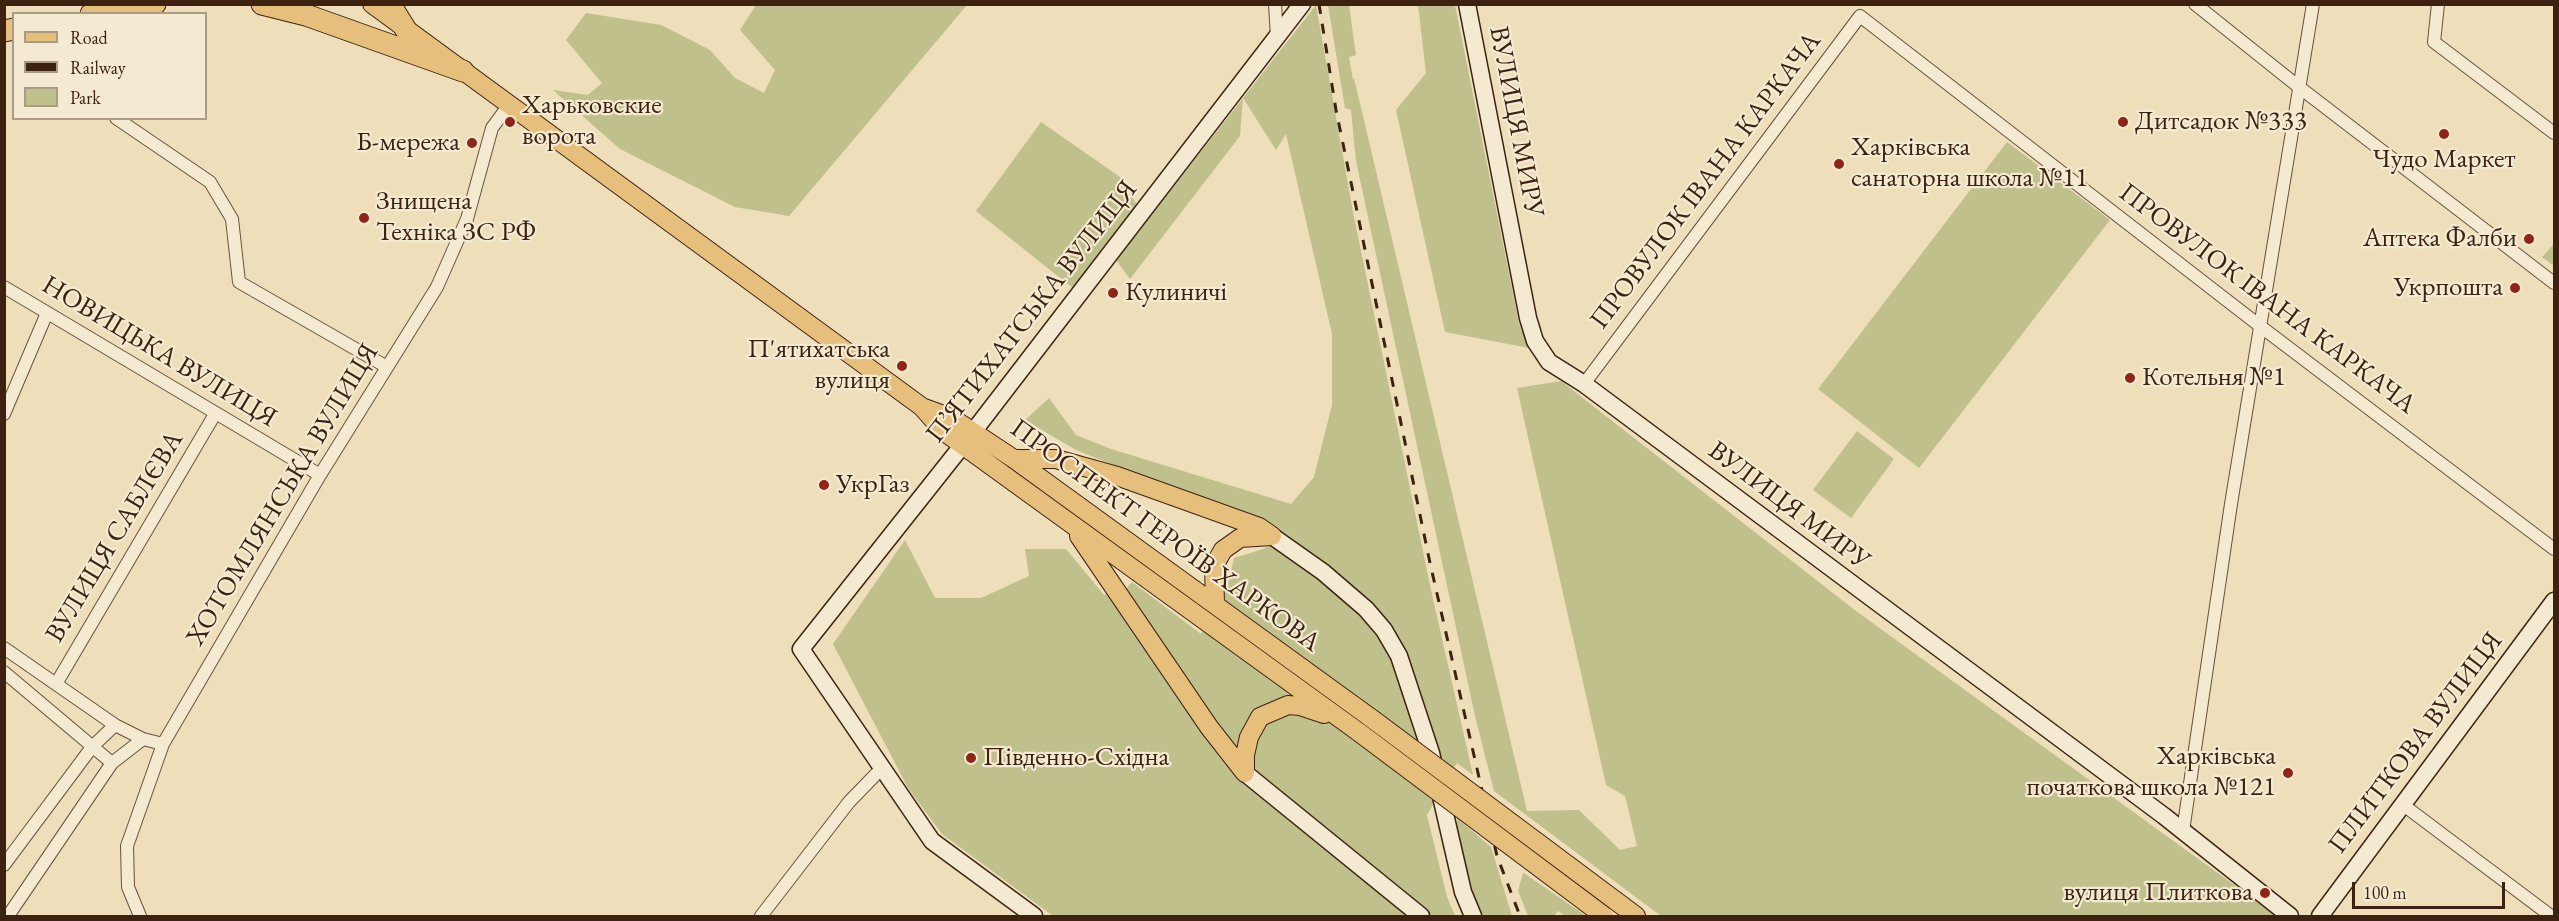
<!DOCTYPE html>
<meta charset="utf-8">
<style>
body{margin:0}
#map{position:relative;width:2559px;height:921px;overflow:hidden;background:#eedeba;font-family:"EB Garamond",serif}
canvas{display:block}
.frame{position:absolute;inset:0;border:6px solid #3d2212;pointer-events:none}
.legend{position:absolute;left:12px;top:12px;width:195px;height:108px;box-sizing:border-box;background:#f4ead2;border:2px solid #ab9a85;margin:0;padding:8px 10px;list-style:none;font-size:18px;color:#3d2212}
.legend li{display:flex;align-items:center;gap:12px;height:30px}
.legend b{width:30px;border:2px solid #ab9a85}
.scale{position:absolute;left:2352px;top:882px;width:153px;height:27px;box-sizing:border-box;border:3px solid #3d2212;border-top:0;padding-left:8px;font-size:18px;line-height:21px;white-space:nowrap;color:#3d2212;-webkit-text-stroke:4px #f4ead2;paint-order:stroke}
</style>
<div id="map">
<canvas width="2559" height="921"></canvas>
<div class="frame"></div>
<ul class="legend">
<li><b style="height:8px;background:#e7bf7d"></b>Road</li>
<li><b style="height:8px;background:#3d2212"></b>Railway</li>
<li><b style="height:16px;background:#bfc08b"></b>Park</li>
</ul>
<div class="scale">100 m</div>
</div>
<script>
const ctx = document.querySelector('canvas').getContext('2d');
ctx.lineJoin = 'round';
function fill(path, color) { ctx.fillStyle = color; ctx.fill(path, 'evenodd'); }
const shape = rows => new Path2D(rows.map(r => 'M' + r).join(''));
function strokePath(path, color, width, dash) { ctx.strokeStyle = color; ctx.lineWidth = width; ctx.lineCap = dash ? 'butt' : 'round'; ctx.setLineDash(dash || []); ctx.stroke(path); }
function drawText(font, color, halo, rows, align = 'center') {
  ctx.font = font + ' "EB Garamond",serif'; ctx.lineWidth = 4.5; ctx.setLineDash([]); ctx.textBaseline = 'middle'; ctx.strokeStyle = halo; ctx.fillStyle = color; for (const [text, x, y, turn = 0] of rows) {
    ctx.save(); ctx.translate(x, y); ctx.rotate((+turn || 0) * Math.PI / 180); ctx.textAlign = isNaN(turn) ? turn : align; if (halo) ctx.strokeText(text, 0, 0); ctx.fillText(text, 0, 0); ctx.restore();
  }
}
fill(shape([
 [756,5,967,5,789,216,735,207,620,149,553,90,588,95,602,83,566,40,586,13,661,25,710,50,735,78,764,93,775,70,740,30],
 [1316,5,1353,212,1431,590,1473,775,1457,763,1446,782,1628,916,1622,916,1444,785,1427,815,1447,897,1455,916,1053,916,942,834,908,788,833,644,905,540,935,598,981,598,1029,576,1025,549,1066,549,1104,595,1126,589,1132,582,1201,634,1211,616,997,459,999,456,1213,612,1227,587,1234,558,1263,549,1290,536,1076,450,1025,420,1049,398,1076,435,1111,449,1291,504,1314,477,1332,405,1332,334,1286,134,1276,150,1243,98,1240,136,1130,279,1116,260],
 [1328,5,1349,5,1356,55,1349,57,1353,80,1354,78,1527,811,1579,810,1620,850,1637,846,1625,796,1606,785,1517,388,1561,381,1856,611,2277,916,1661,916,1494,791,1475,716,1356,161,1351,110,1345,108],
 [1418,5,1455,5,1519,323,1529,348,1445,332,1396,110,1426,73],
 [1041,122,1120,177,1139,208,1079,293,976,211],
 [2007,142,2110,220,1919,468,1818,389],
 [2554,244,2554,266,2542,257],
 [1857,431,1894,459,1851,518,1813,490],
 [1457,818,1491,847,1512,916,1476,916,1458,849],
 [1523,873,1524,873,1586,916,1565,916,1558,911,1554,916,1528,916,1518,891]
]), '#bfc08b');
const street = shape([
 [1275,4,1277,37],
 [2195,4,2299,87,2554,283],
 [2438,4,2434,42,2554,133],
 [116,118,210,182,232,219,239,282,387,367],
 [4,287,320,475],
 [1584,384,1860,16,2260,326,2554,549],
 [4,414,47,313],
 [4,648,115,725,143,739,163,744],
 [4,672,112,763],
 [56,684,215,414],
 [2402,804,2551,916],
 [2183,831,2231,504,2313,4],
 [4,865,92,747,115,725],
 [8,916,112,763,143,739],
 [140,916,128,887,127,846,163,744,320,475,437,287,467,219,492,128,509,105],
 [761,916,849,802,882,768]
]);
const secondary = shape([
 [1467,4,1528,318,1535,341,1549,362,1584,384,2164,816,2290,916],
 [1272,536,1323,572,1366,609,1384,630,1399,656,1431,753,1463,892,1473,916],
 [1245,773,1421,916],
 [1034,916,932,841,801,649,973,432,1302,4],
 [2320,916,2554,601]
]);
const primary = shape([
 [372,4,922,407,943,431,1360,733],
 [924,408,952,418,1014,459,1371,718],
 [1014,459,1056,459,1117,476,1259,527,1272,536],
 [1079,536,1209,727,1245,773],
 [1215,604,1214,566,1223,550,1240,538,1272,536],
 [1245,773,1245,755,1249,737,1260,717,1288,705,1300,706,1324,714],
 [1616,901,1636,916]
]);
const highway = shape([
 [262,4,306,15,463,71],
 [390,4,406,30],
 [91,14,155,4],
 [4,31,14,29]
]);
strokePath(street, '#69513c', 14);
strokePath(secondary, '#3d2212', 19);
strokePath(primary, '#3d2212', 20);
strokePath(highway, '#3d2212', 23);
strokePath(street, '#f4ead2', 12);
strokePath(secondary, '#f4ead2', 16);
strokePath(primary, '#e7bf7d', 18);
strokePath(highway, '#e7bf7d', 21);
strokePath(shape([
 [1319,4,1336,110,1430,563,1497,856,1520,916]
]), '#3d2212', 3, [10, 10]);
const primaryBridge = shape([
 [1371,718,1616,901],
 [1360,733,1604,916]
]);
strokePath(primaryBridge, '#3d2212', 20, []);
strokePath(primaryBridge, '#e7bf7d', 18);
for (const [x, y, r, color] of [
 [510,122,6,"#8f2418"],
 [2123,122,6,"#8f2418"],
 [2444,134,6,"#8f2418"],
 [472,143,6,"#8f2418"],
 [1839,164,6,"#8f2418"],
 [364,218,6,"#8f2418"],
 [2529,239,6,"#8f2418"],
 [2515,288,6,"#8f2418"],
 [1113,293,6,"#8f2418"],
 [902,366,6,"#8f2418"],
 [2130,378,6,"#8f2418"],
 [824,485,6,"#8f2418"],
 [971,758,6,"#8f2418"],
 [2288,773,6,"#8f2418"],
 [2265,893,6,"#8f2418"]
]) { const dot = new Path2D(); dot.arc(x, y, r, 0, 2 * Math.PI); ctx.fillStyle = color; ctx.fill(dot); strokePath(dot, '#f4ead2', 2); }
drawText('27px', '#3d2212', '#f4ead2', [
 ["Харьковские",522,106],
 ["ворота",522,137],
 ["Дитсадок №333",2135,122],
 ["Б-мережа",460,143,"right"],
 ["Харківська",1851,148],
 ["санаторна школа №11",1851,179],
 ["Чудо Маркет",2444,160,"center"],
 ["Знищена",376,202],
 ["Техніка ЗС РФ",376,233],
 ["Аптека Фалби",2517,239,"right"],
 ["Укрпошта",2503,288,"right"],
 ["Кулиничі",1125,293],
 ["П'ятихатська",890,350,"right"],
 ["вулиця",890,381,"right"],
 ["Котельня №1",2142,378],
 ["УкрГаз",836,485],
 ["Харківська",2276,757,"right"],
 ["початкова школа №121",2276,788,"right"],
 ["Південно-Східна",983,758],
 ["вулиця Плиткова",2253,893,"right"]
], 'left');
drawText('27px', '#3d2212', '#f4ead2', [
 ["ВУЛИЦЯ МИРУ",1516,122,79],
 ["ПРОВУЛОК ІВАНА КАРКАЧА",1706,181,-53],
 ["ПРОВУЛОК ІВАНА КАРКАЧА",2267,299,37],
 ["П’ЯТИХАТСЬКА ВУЛИЦЯ",1032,312,-52],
 ["НОВИЦЬКА ВУЛИЦЯ",159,352,31],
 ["ХОТОМЛЯНСЬКА ВУЛИЦЯ",283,495,-59],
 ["ВУЛИЦЯ МИРУ",1789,506,37],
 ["ПРОСПЕКТ ГЕРОЇВ ХАРКОВА",1165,536,36],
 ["ВУЛИЦЯ САБЛЄВА",115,537,-59],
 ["ПЛИТКОВА ВУЛИЦЯ",2416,743,-53]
]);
</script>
